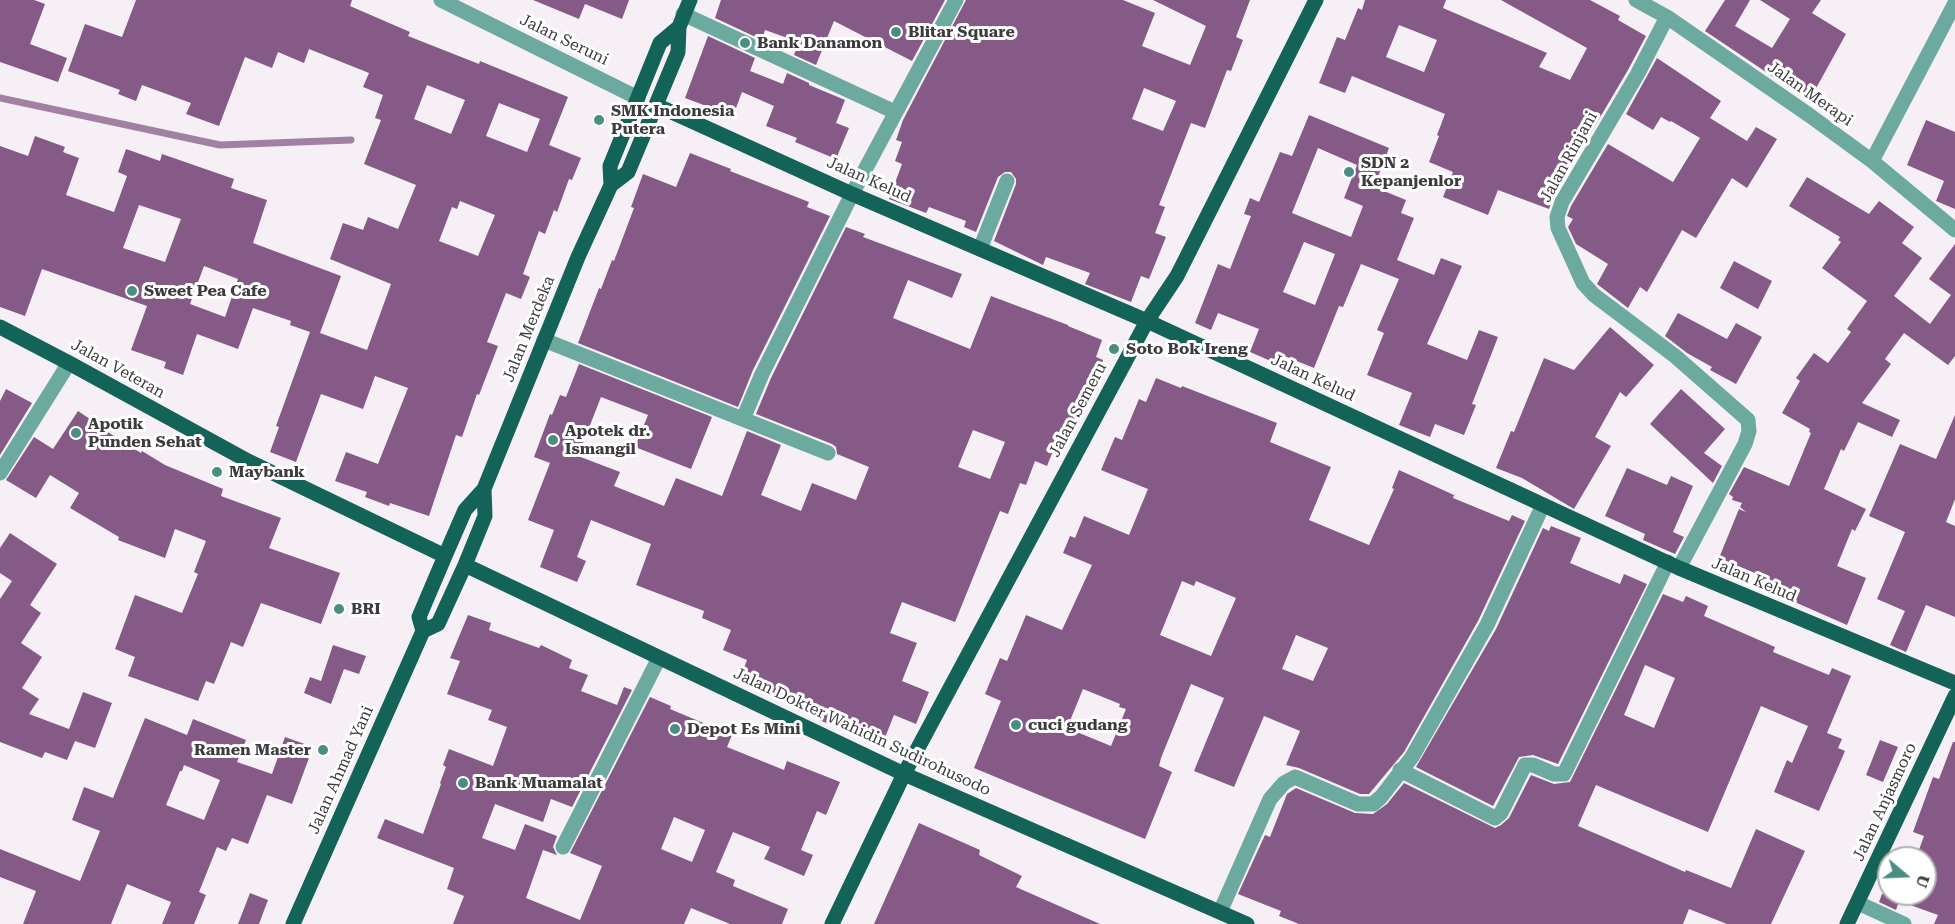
<!DOCTYPE html>
<style>
body{margin:0}
#map{position:relative;width:1955px;height:924px;overflow:hidden;background:#f6f0f6;font-family:"Roboto Serif",serif}
canvas{display:block}
.north{position:absolute;left:1877px;top:846px;width:60px;height:60px;box-sizing:border-box;background:#fff;border:2px solid #b1b1b1;border-radius:50%;rotate:109deg;font-size:16px;font-weight:700;line-height:24px;text-align:center;color:#3d3b3d}
.north::after{content:'';display:block;margin:auto;width:21px;height:27px;background:#4a8e83;clip-path:polygon(50% 0,100% 100%,50% 72%,0 100%)}
</style>
<div id="map">
<canvas width="1955" height="924"></canvas>
<div class="north">U</div>
</div>
<script>
const ctx = document.querySelector('canvas').getContext('2d');
ctx.lineJoin = 'round';
const shape = rows => new Path2D(rows.map(r => 'M' + r).join(''));
function strokePath(path, color, width, dash) { ctx.strokeStyle = color; ctx.lineWidth = width; ctx.lineCap = dash ? 'butt' : 'round'; ctx.setLineDash(dash || []); ctx.stroke(path); }
function fill(path, color) { ctx.fillStyle = color; ctx.fill(path, 'evenodd'); }
function drawText(font, color, halo, rows, align = 'center') {
  ctx.font = font + ' "Roboto Serif",serif'; ctx.lineWidth = 6; ctx.setLineDash([]); ctx.textBaseline = 'middle'; ctx.strokeStyle = halo; ctx.fillStyle = color; for (const [text, x, y, turn = 0] of rows) {
    ctx.save(); ctx.translate(x, y); ctx.rotate((+turn || 0) * Math.PI / 180); ctx.textAlign = isNaN(turn) ? turn : align; if (halo) ctx.strokeText(text, 0, 0); ctx.fillText(text, 0, 0); ctx.restore();
  }
}
strokePath(shape([
 [0,98,220,145,351,140]
]), '#a180a3', 7);
fill(shape([
 [0,0,34,0,45,4,30,44,67,58,58,82,0,62],
 [136,0,352,0,350,6,410,32,408,36,479,64,480,61,568,97,549,145,581,158,572,180,569,179,557,212,554,210,545,234,539,231,523,274,530,277,521,299,506,293,487,342,498,346,479,395,477,394,462,437,456,435,429,516,390,503,389,506,365,497,367,492,335,481,346,452,378,464,408,388,375,376,363,409,321,394,296,462,270,452,279,427,276,426,310,332,290,325,291,321,253,308,238,349,197,334,183,375,164,368,166,362,131,350,147,306,42,269,25,316,0,307,0,146,28,156,35,136,65,147,63,152,79,158,66,195,114,212,127,176,118,172,126,149,160,161,162,154,234,179,231,188,267,200,253,243,341,276,320,333,367,350,391,284,330,259,343,223,363,230,368,217,398,229,416,185,364,164,381,120,375,118,383,95,363,87,369,73,309,49,304,63,278,52,272,68,245,57,219,126,186,114,191,103,142,85,136,101,118,94,120,90,68,71,85,24,122,37],
 [427,85,465,100,451,134,414,119],
 [499,103,540,119,527,152,486,136],
 [460,201,495,215,478,256,439,241,452,207,457,209],
 [139,205,181,219,165,262,123,248],
 [204,266,238,279,225,317,190,304],
 [533,0,629,0,622,19,585,4,579,19],
 [721,0,945,0,912,61,834,21,816,65,794,55,799,42,765,30,762,40,715,18],
 [966,0,1123,0,1155,13,1142,46,1190,65,1206,26,1153,0,1250,0,1236,37,1243,40,1231,71,1227,70,1205,128,1191,123,1159,205,1165,207,1155,233,1166,237,1149,279,1141,276,1131,302,1085,284,1090,273,1046,257,1043,265,994,241,1016,184,1016,179,1011,172,1005,172,998,177,976,232,964,227,966,221,929,207,926,213,889,199,902,164,895,161,902,142,896,140,903,120],
 [1144,88,1176,101,1163,131,1132,119],
 [1365,0,1446,0,1443,8,1547,53,1539,67,1570,80,1587,48,1501,0,1590,0,1620,16,1618,20,1646,36,1628,70,1553,197,1549,209,1498,190,1488,215,1443,197,1453,172,1429,162,1439,136,1437,135,1445,114,1352,76,1345,93,1319,83,1337,37,1345,40,1358,8,1362,10],
 [1399,25,1437,40,1424,72,1386,57],
 [1725,0,1750,0,1735,26,1772,48,1790,19,1760,0,1821,0,1812,13,1846,34,1809,101,1705,31],
 [708,36,755,58,750,71,783,84,787,73,809,83,809,85,845,100,836,123,849,128,836,159,795,142,797,138,766,126,774,106,742,92,733,116,685,98],
 [1657,58,1721,101,1710,118,1747,141,1756,127,1777,139,1747,188,1732,178,1696,238,1682,230,1647,292,1640,287,1628,308,1597,284,1608,264,1576,244,1568,227,1573,219,1567,216,1571,206,1608,144,1673,182,1700,138,1671,121,1670,122,1661,117,1653,130,1626,114],
 [1309,115,1389,148,1374,187,1406,200,1401,213,1414,218,1397,260,1434,275,1441,258,1462,266,1427,344,1467,360,1479,330,1498,337,1472,404,1476,405,1464,435,1435,424,1430,437,1399,425,1412,393,1367,375,1384,333,1377,330,1399,279,1361,264,1343,307,1339,306,1314,368,1277,353,1273,362,1250,352,1259,329,1218,313,1211,330,1195,323,1218,264,1230,269,1251,216,1244,214,1250,198,1259,202,1280,152,1292,156],
 [1318,148,1357,165,1344,198,1363,206,1351,237,1292,213],
 [1304,242,1335,254,1315,305,1283,292],
 [1926,120,1955,132,1955,209,1936,201,1944,181,1907,165],
 [690,153,731,169,730,171,809,202,807,207,830,216,753,370,738,407,578,343,599,288,601,289,612,260,614,261,634,208,631,207,643,174,676,187],
 [1807,177,1869,214,1879,201,1914,227,1902,243,1922,258,1894,296,1930,324,1951,295,1929,279,1955,244,1955,356,1948,365,1904,333,1885,359,1891,364,1862,403,1900,420,1892,437,1858,422,1844,451,1841,449,1824,489,1866,509,1855,531,1852,529,1837,566,1866,578,1847,625,1765,589,1769,579,1719,558,1739,509,1746,512,1740,507,1742,503,1732,500,1733,497,1729,494,1744,467,1789,486,1811,433,1809,432,1810,429,1782,413,1800,381,1796,378,1814,353,1828,363,1851,332,1847,329,1867,301,1822,268,1841,242,1838,240,1840,237,1789,206],
 [846,227,865,234,863,237,962,274,952,298,908,280,893,318,970,349,991,296,1068,325,1068,326,1102,340,1096,357,1103,360,1094,385,1089,383,1065,444,1057,441,1047,466,1035,461,1026,485,1020,483,1008,514,1000,511,955,622,902,602,890,633,917,643,902,681,929,692,916,724,894,715,882,745,819,720,821,715,740,678,747,660,723,650,731,630,702,618,704,611,636,585,651,544,591,520,577,557,586,561,577,582,540,567,554,530,528,520,550,463,534,457,550,414,552,415,560,395,566,397,579,364,712,417,691,469,635,447,648,415,601,397,578,456,620,472,614,486,664,506,676,478,722,496,747,431,781,445,761,495,801,511,812,483,856,500,869,467,837,454,836,447,832,444,756,414,771,378],
 [973,430,1005,442,990,479,958,467],
 [1734,261,1772,281,1758,309,1720,288],
 [1678,313,1727,339,1736,323,1762,337,1736,384,1710,370,1712,367,1687,353,1665,336],
 [1610,327,1654,365,1626,397,1620,392,1595,437,1611,446,1574,509,1522,478,1496,468,1511,431,1514,432,1544,358,1574,370],
 [1156,378,1181,388,1182,386,1277,423,1270,442,1331,467,1309,520,1369,545,1394,489,1392,488,1399,470,1454,495,1453,498,1509,521,1512,515,1525,521,1478,621,1404,752,1369,794,1360,794,1299,768,1286,765,1300,731,1264,716,1234,787,1194,771,1224,698,1191,684,1161,758,1159,766,1172,772,1145,839,974,768,1001,701,985,694,1000,658,1007,661,1026,615,1062,630,1092,565,1063,553,1070,536,1075,538,1084,516,1129,535,1148,489,1101,470,1115,437,1122,440,1139,399,1146,402],
 [1182,581,1194,586,1196,581,1236,598,1211,656,1160,635],
 [1296,635,1328,648,1313,681,1282,669],
 [1083,689,1120,704,1119,707,1126,709,1111,746,1067,728],
 [6,389,32,403,0,455,0,401],
 [1681,389,1725,429,1704,453,1722,466,1713,483,1650,424],
 [78,411,96,423,95,424,141,453,142,451,165,465,223,489,221,496,281,518,269,548,340,573,321,624,261,603,243,647,231,642,214,684,206,681,198,701,128,676,135,657,115,649,135,595,182,613,198,574,194,572,206,541,175,529,165,558,118,540,119,537,70,508,79,493,50,475,36,498,6,480,34,437,53,449],
 [1955,415,1955,499,1946,522,1955,526,1955,617,1926,605,1906,652,1890,645,1905,611,1877,599,1905,532,1869,516,1900,444,1936,459],
 [1627,468,1667,485,1671,476,1693,486,1673,532,1684,537,1675,554,1643,540,1645,534,1605,516],
 [1551,526,1581,538,1570,563,1620,584,1624,574,1647,584,1558,764,1533,755,1519,757,1493,806,1416,767,1496,629,1543,528,1549,531],
 [10,533,57,564,30,605,41,613,21,643,42,657,22,688,39,699,29,714,69,729,83,692,112,703,95,748,75,741,67,760,45,752,42,758,0,742,0,599,12,581,0,573,0,548],
 [1663,594,1683,602,1686,596,1708,606,1704,616,1775,647,1773,652,1829,675,1832,668,1851,676,1827,733,1842,739,1838,748,1845,751,1819,811,1774,792,1787,760,1792,763,1808,726,1761,706,1708,832,1596,785,1578,826,1685,872,1686,870,1731,888,1756,829,1805,851,1771,924,1727,924,1689,909,1683,924,1299,924,1279,916,1281,911,1238,894,1265,835,1270,837,1287,794,1296,788,1355,813,1373,814,1387,804,1404,783,1495,828,1501,825,1509,818,1531,775,1554,784,1570,782],
 [1645,665,1675,678,1654,728,1624,715],
 [468,615,491,623,489,630,539,648,541,645,572,660,569,668,588,675,581,691,617,705,624,687,632,690,572,807,551,799,543,822,495,804,482,838,515,850,525,824,557,836,553,847,557,855,543,850,526,898,580,920,602,866,570,853,650,697,671,706,670,709,732,735,727,747,784,770,787,761,840,782,826,815,817,811,801,850,813,855,804,876,764,859,770,847,733,832,716,872,735,880,733,886,788,909,782,924,730,924,691,908,684,924,453,924,464,896,447,889,454,868,377,838,385,819,423,834,441,784,440,783,446,767,443,765,449,749,493,766,507,727,488,720,492,710,447,694,460,661,450,658],
 [674,817,705,830,692,862,661,849],
 [333,645,366,656,359,674,344,669,331,704,304,693,310,677,321,681],
 [145,718,187,735,193,719,246,740,237,762,272,774,285,737,313,747,292,804,267,795,248,844,232,838,226,851,217,847,199,892,206,895,194,924,162,924,171,902,127,884,111,924,23,924,36,891,0,877,0,849,80,881,100,831,72,820,84,787,113,798],
 [184,765,220,780,204,820,166,805,180,771,182,771],
 [1880,740,1898,747,1883,782,1866,775],
 [1953,742,1955,742,1955,924,1934,924,1938,915,1899,901,1896,910,1879,902,1882,894,1925,894,1925,858,1916,858,1924,836,1913,832,1933,777,1939,779],
 [919,823,980,850,979,855,1022,876,1016,887,1100,924,874,924],
 [250,893,268,900,259,924,238,924]
]), '#855a87');
strokePath(shape([
 [441,0,638,98],
 [1636,0,1667,17,1809,115,1872,161,1955,230],
 [683,14,895,112],
 [1667,17,1637,75,1562,202,1557,217,1558,228,1583,283,1594,295,1675,356,1748,420,1749,431,1745,444,1679,568],
 [1872,161,1955,3],
 [980,249,1007,181],
 [544,340,828,453],
 [743,419,762,374,852,194,956,0],
 [0,473,69,363],
 [1400,770,1495,818,1501,813,1525,765,1533,765,1554,774,1564,774,1668,562],
 [563,847,659,658],
 [1858,903,1904,924],
 [1220,912,1270,799,1284,783,1295,777,1358,804,1373,804,1381,797,1412,757,1487,625,1543,505]
]), '#6ca99e', 15);
strokePath(shape([
 [656,105,852,194,1147,321,1679,568,1955,683],
 [611,185,610,166,660,43,679,27],
 [0,327,69,363,248,461,445,556],
 [465,565,904,774,1247,924],
 [423,631,419,617,445,556,465,510,484,489],
 [293,924,423,631,438,624,465,565,485,516,484,489,578,257,611,185,628,172,678,52,679,27,690,0],
 [832,924,904,774,1147,321,1177,276,1316,0],
 [1847,924,1955,696]
]), '#136358', 15);
for (const [x, y, r, color] of [
 [896,32,6,"#4a8e83"],
 [745,43,6,"#4a8e83"],
 [599,120,6,"#4a8e83"],
 [1349,172,6,"#4a8e83"],
 [132,291,6,"#4a8e83"],
 [1114,349,6,"#4a8e83"],
 [76,433,6,"#4a8e83"],
 [553,440,6,"#4a8e83"],
 [217,472,6,"#4a8e83"],
 [339,609,6,"#4a8e83"],
 [1016,725,6,"#4a8e83"],
 [675,729,6,"#4a8e83"],
 [323,750,6,"#4a8e83"],
 [463,783,6,"#4a8e83"]
]) { const dot = new Path2D(); dot.arc(x, y, r, 0, 2 * Math.PI); ctx.fillStyle = color; ctx.fill(dot); strokePath(dot, '#fff', 2); }
drawText('bold 16px', '#3d3b3d', '#fff', [
 ["Blitar Square",908,32],
 ["Bank Danamon",757,43],
 ["SMK Indonesia",611,111],
 ["Putera",611,129],
 ["SDN 2",1361,163],
 ["Kepanjenlor",1361,181],
 ["Sweet Pea Cafe",144,291],
 ["Soto Bok Ireng",1126,349],
 ["Apotik",88,424],
 ["Punden Sehat",88,442],
 ["Apotek dr.",565,431],
 ["Ismangil",565,449],
 ["Maybank",229,472],
 ["BRI",351,609],
 ["cuci gudang",1028,725],
 ["Depot Es Mini",687,729],
 ["Ramen Master",311,750,"right"],
 ["Bank Muamalat",475,783]
], 'left');
drawText('16px', '#3d3b3d', '#fff', [
 ["Jalan Seruni",564,40,26],
 ["Jalan Merapi",1810,94,35],
 ["Jalan Rinjani",1569,157,-61],
 ["Jalan Kelud",869,180,24],
 ["Jalan Merdeka",529,329,-68],
 ["Jalan Veteran",118,369,29],
 ["Jalan Kelud",1313,378,25],
 ["Jalan Semeru",1078,410,-62],
 ["Jalan Kelud",1754,580,23],
 ["Jalan Dokter Wahidin Sudirohusodo",862,732,25],
 ["Jalan Ahmad Yani",341,770,-66],
 ["Jalan Anjasmoro",1885,802,-65]
]);
</script>
